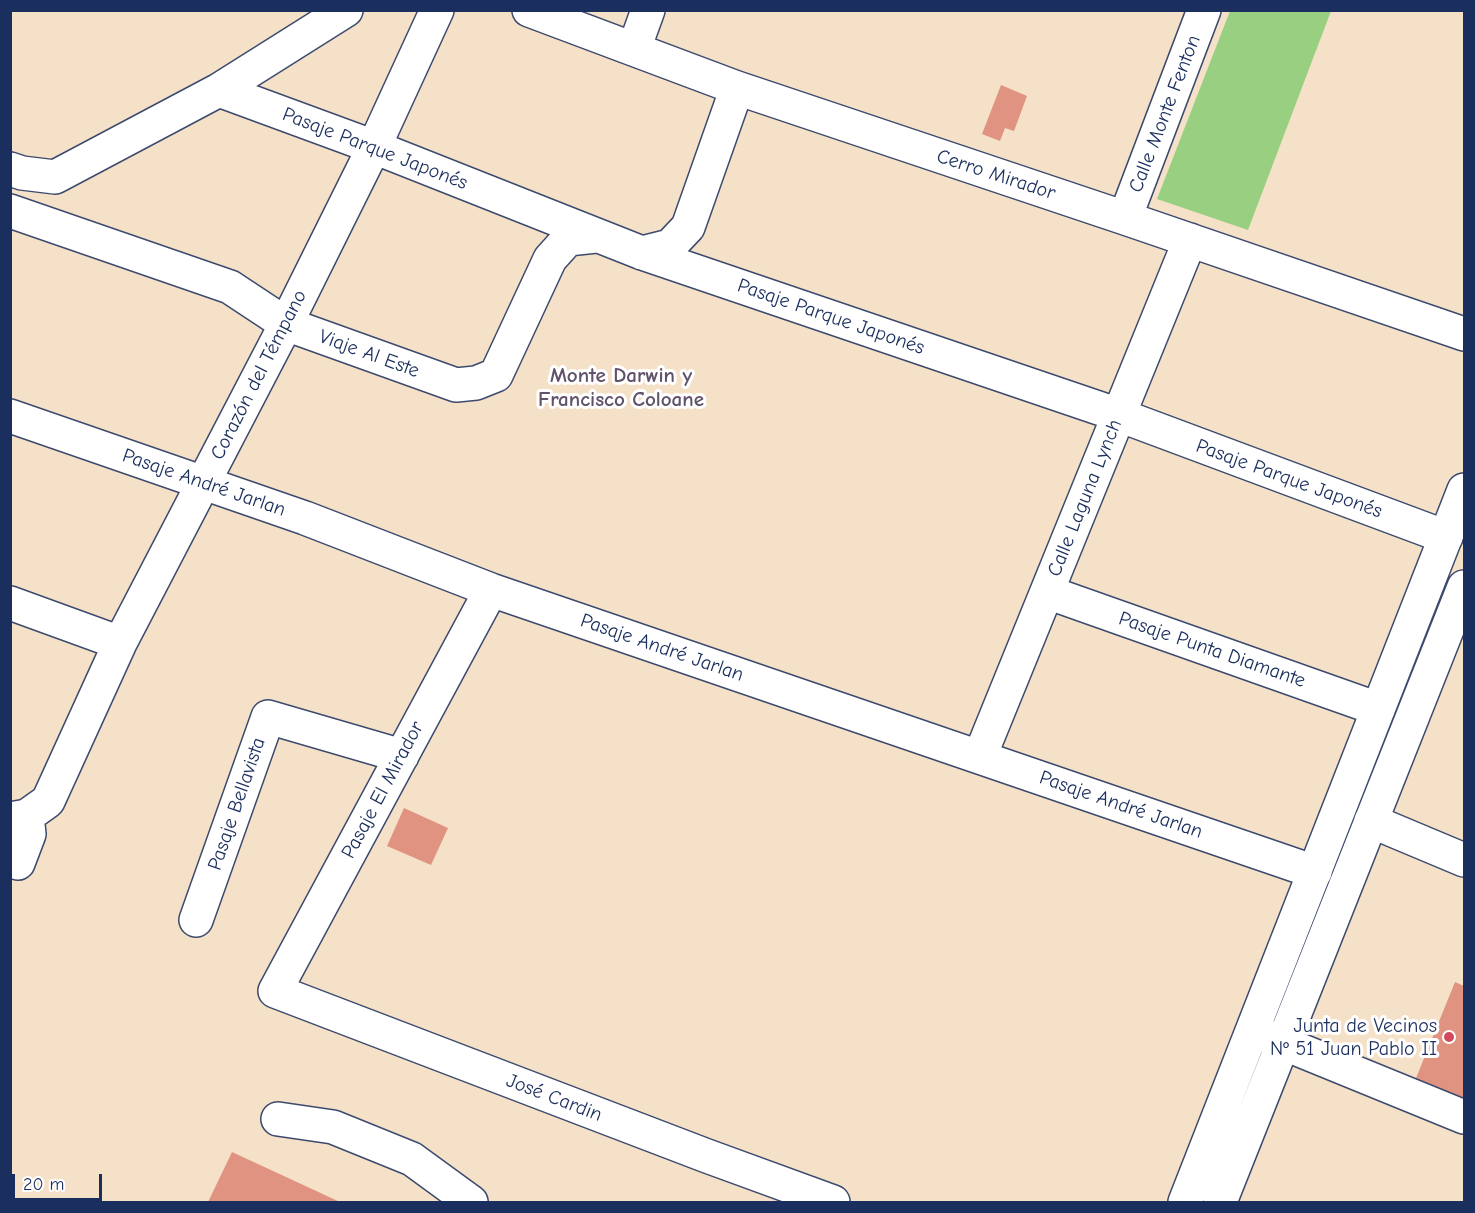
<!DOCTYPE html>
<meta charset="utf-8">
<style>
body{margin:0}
#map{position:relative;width:1475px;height:1213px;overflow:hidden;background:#f5e1c8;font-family:"Comic Neue",sans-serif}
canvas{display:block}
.frame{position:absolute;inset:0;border:12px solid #1b2f5e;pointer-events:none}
.scale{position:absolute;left:12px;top:1174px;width:90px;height:27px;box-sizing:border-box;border:3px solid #1b2f5e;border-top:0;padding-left:8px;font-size:18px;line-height:21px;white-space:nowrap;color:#1b2f5e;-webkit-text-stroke:4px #fff;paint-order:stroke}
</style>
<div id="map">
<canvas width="1475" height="1213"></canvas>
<div class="frame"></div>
<div class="scale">20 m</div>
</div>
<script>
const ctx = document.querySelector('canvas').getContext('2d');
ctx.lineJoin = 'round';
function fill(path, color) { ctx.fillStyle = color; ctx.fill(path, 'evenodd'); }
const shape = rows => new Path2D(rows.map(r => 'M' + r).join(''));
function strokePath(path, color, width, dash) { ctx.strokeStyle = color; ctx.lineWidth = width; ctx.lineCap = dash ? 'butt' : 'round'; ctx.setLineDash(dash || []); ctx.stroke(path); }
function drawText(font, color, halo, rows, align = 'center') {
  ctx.font = font + ' "Comic Neue",sans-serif'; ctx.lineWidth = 6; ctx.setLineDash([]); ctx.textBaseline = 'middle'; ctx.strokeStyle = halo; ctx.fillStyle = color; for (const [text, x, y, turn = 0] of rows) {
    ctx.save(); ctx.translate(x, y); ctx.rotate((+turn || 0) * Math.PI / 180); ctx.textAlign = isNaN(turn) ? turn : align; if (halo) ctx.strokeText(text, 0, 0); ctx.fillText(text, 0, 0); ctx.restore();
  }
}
fill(shape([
 [1230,11,1331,11,1248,230,1157,199]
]), '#99cf80');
fill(shape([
 [1001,85,1027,96,1014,131,1005,128,1000,141,982,134],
 [404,808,448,828,431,865,387,846],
 [1455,982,1464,986,1464,1111,1412,1088],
 [232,1152,340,1202,208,1202]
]), '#df9380');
const minor = shape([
 [529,10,737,88,1125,218,1464,334],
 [634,49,648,10],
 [219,90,374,147,642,253,1119,415,1446,537],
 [10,169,22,173,55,177,219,90,346,10],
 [10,211,230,287,286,324,456,385,476,383,496,375,550,259,568,239,596,236],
 [1125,218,1204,10],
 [642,253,670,246,688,227,737,88],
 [10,416,305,518,491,590,1315,872],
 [491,590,275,991,707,1156,833,1202],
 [1047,592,1378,709],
 [10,603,120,643],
 [980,756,1190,240],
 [10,819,27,816,48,801,120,643,286,324,374,147,437,10],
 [1371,821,1464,860],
 [18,863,29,834,27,816],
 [196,920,268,717,402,756],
 [278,1119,333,1127,412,1159,471,1202]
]);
const tertiary = shape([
 [1263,1035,1464,1117],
 [1185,1202,1464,490],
 [1220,1202,1464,587]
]);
strokePath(minor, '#3c4a6e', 36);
strokePath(tertiary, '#3c4a6e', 36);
strokePath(minor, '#fff', 33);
strokePath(tertiary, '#fff', 33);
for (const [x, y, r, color] of [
 [1449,1037,6,"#d1495b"]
]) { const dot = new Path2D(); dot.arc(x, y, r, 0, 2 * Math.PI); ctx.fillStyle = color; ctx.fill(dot); strokePath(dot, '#fff', 2); }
drawText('20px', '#1b2f5e', '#fff', [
 ["Calle Monte Fenton",1165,114,-69],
 ["Pasaje Parque Japonés",375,149,21],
 ["Cerro Mirador",996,175,18],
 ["Pasaje Parque Japonés",831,317,19],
 ["Viaje Al Este",369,354,20],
 ["Corazón del Témpano",259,375,-63],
 ["Pasaje Parque Japonés",1289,479,20],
 ["Pasaje André Jarlan",204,483,19],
 ["Calle Laguna Lynch",1085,498,-68],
 ["Pasaje André Jarlan",662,648,19],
 ["Pasaje Punta Diamante",1212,650,19],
 ["Pasaje El Mirador",383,790,-62],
 ["Pasaje Bellavista",237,804,-71],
 ["Pasaje André Jarlan",1121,805,19],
 ["José Cardin",554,1098,21]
]);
drawText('20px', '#1b2f5e', '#fff', [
 ["Junta de Vecinos",1437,1026],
 ["Nº 51 Juan Pablo II",1437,1049]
], 'right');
drawText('bold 21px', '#60526a', '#fff', [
 ["Monte Darwin y",621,376],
 ["Francisco Coloane",621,400]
]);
</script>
